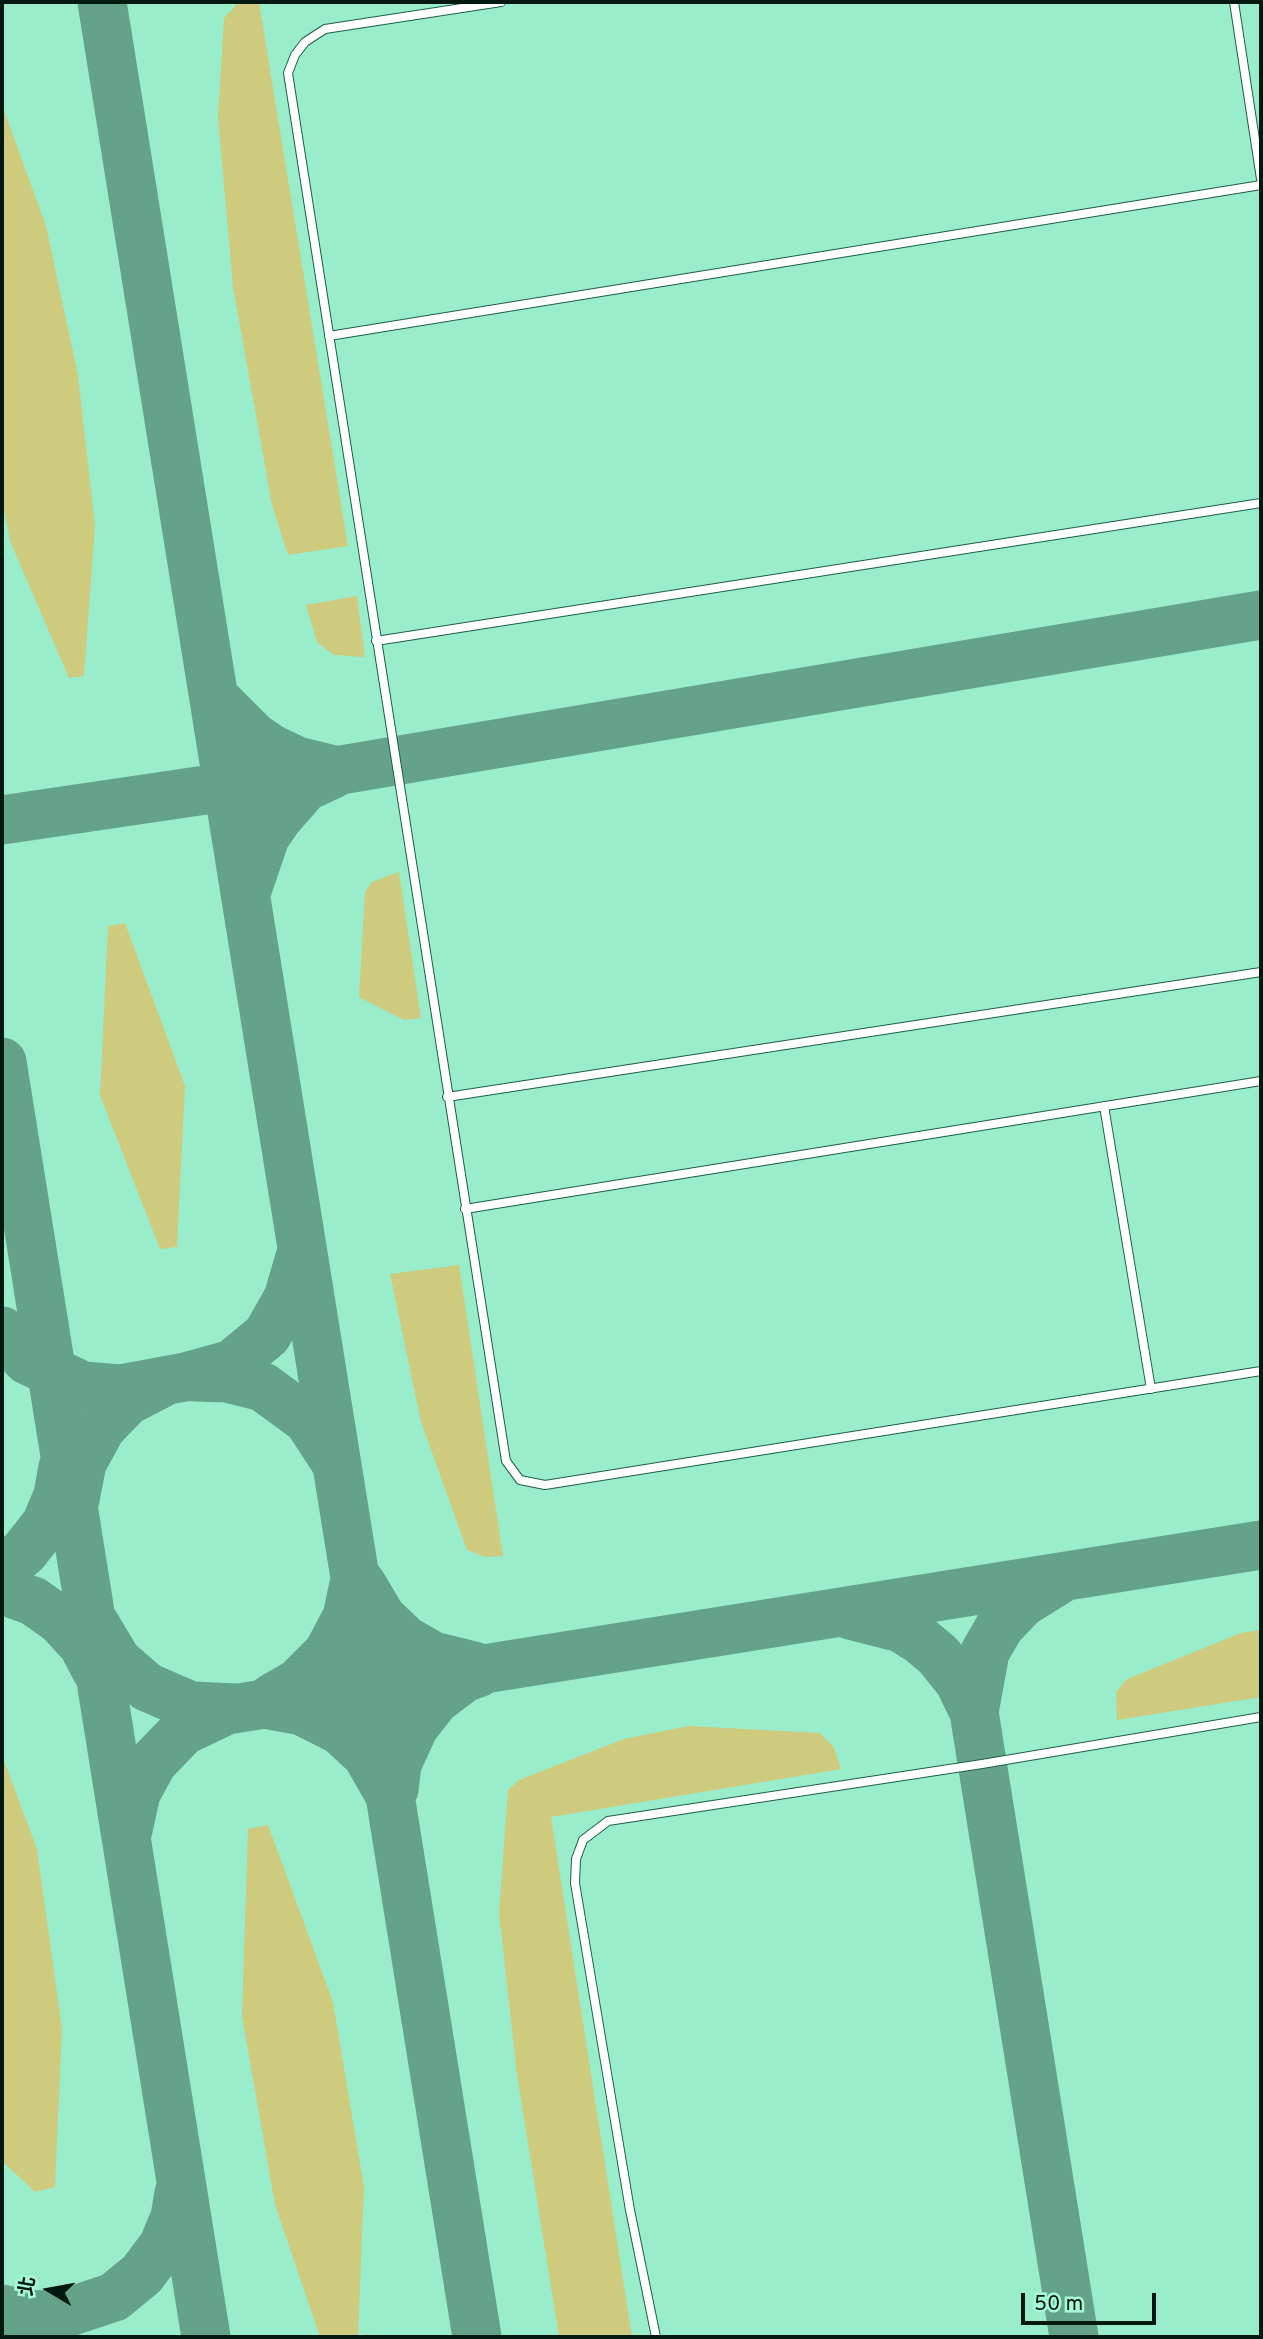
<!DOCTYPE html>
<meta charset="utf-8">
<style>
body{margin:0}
#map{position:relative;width:1263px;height:2339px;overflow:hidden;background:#99edca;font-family:Overpass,"Noto Sans TC",sans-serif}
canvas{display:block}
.frame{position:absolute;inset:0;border:4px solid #011910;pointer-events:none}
.north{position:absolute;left:14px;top:2255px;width:70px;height:70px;-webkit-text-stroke:5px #a6fad7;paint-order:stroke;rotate:280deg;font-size:19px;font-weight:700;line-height:28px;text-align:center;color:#011910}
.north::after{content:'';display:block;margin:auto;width:24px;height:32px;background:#011910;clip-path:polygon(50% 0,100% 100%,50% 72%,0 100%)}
.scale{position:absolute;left:1021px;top:2293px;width:135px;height:32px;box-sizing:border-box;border:4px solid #011910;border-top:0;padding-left:9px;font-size:21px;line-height:24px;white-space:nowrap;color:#011910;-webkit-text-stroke:5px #a6fad7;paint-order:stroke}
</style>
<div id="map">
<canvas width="1263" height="2339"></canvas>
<div class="frame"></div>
<div class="north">北</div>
<div class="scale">50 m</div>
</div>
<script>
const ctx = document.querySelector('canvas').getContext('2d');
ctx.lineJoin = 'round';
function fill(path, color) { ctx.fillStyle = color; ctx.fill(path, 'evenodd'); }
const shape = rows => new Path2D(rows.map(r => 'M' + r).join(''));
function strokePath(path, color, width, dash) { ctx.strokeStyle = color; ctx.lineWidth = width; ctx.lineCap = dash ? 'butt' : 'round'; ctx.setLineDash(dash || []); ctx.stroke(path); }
fill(shape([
 [239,2,259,2,348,546,288,555,272,505,233,287,218,117,224,18],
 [2,105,46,226,78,375,95,526,84,676,69,678,10,541,2,499],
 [357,596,365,657,334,655,317,642,306,605],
 [399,872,421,1018,404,1020,359,997,365,892,372,882],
 [125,923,185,1086,177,1247,160,1249,100,1095,108,926],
 [459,1265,503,1556,485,1557,467,1550,421,1422,390,1274],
 [1261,1630,1261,1697,1117,1720,1116,1692,1127,1679,1241,1633],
 [689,1726,820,1733,834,1748,841,1769,551,1817,632,2337,559,2337,517,2075,499,1913,508,1790,519,1780,624,1739],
 [2,1755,37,1849,62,2029,55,2187,35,2192,2,2161],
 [268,1825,333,2002,364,2187,358,2337,320,2337,275,2205,242,2016,248,1829]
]), '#cecb7e');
strokePath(shape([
 [102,2,477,2337],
 [215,698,254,737,270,748,297,761,330,769],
 [2,820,341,770,1261,615],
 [247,890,265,837,278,818,305,787,333,774],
 [2,1062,206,2337],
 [2,1331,27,1360,83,1386,120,1389,185,1377,232,1364,267,1335,288,1298,301,1254],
 [193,1377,227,1378,263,1387,308,1420,334,1460],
 [75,1499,82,1463,101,1428,127,1401,160,1384],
 [2,1570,24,1552,46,1524,58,1495,63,1467],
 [1059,1580,1022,1603,1000,1626,985,1652,974,1712,1074,2337],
 [361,1583,382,1618,405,1640,433,1656,474,1666],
 [2,1590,33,1601,60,1620,83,1645,96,1670],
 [850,1615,901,1628,920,1640,938,1655,959,1681,974,1712],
 [95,1624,117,1661,147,1687,191,1706,236,1708],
 [272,1698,298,1683,328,1653,347,1617,354,1584],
 [274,1706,302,1711,340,1730,367,1755,387,1790],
 [394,1789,397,1764,414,1727,435,1700,464,1678,478,1673],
 [128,1830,136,1793,153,1762,183,1731,227,1710,1261,1545],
 [2,2309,26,2315,63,2314,114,2297,142,2274,163,2246,175,2217,179,2193]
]), '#64a389', 49);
const lane = shape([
 [501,2,325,29,305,42,295,55,288,73,506,1461,520,1480,545,1485,1261,1371],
 [1234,2,1261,179],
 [329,336,1261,185],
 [376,641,1261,503],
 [447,1097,1261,972],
 [1104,1106,1151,1389],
 [465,1209,1261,1081],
 [656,2337,630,2210,575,1883,576,1859,583,1840,608,1821,982,1764,1261,1717]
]);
strokePath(lane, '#1d5f48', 10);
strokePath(lane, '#fff', 8);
</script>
